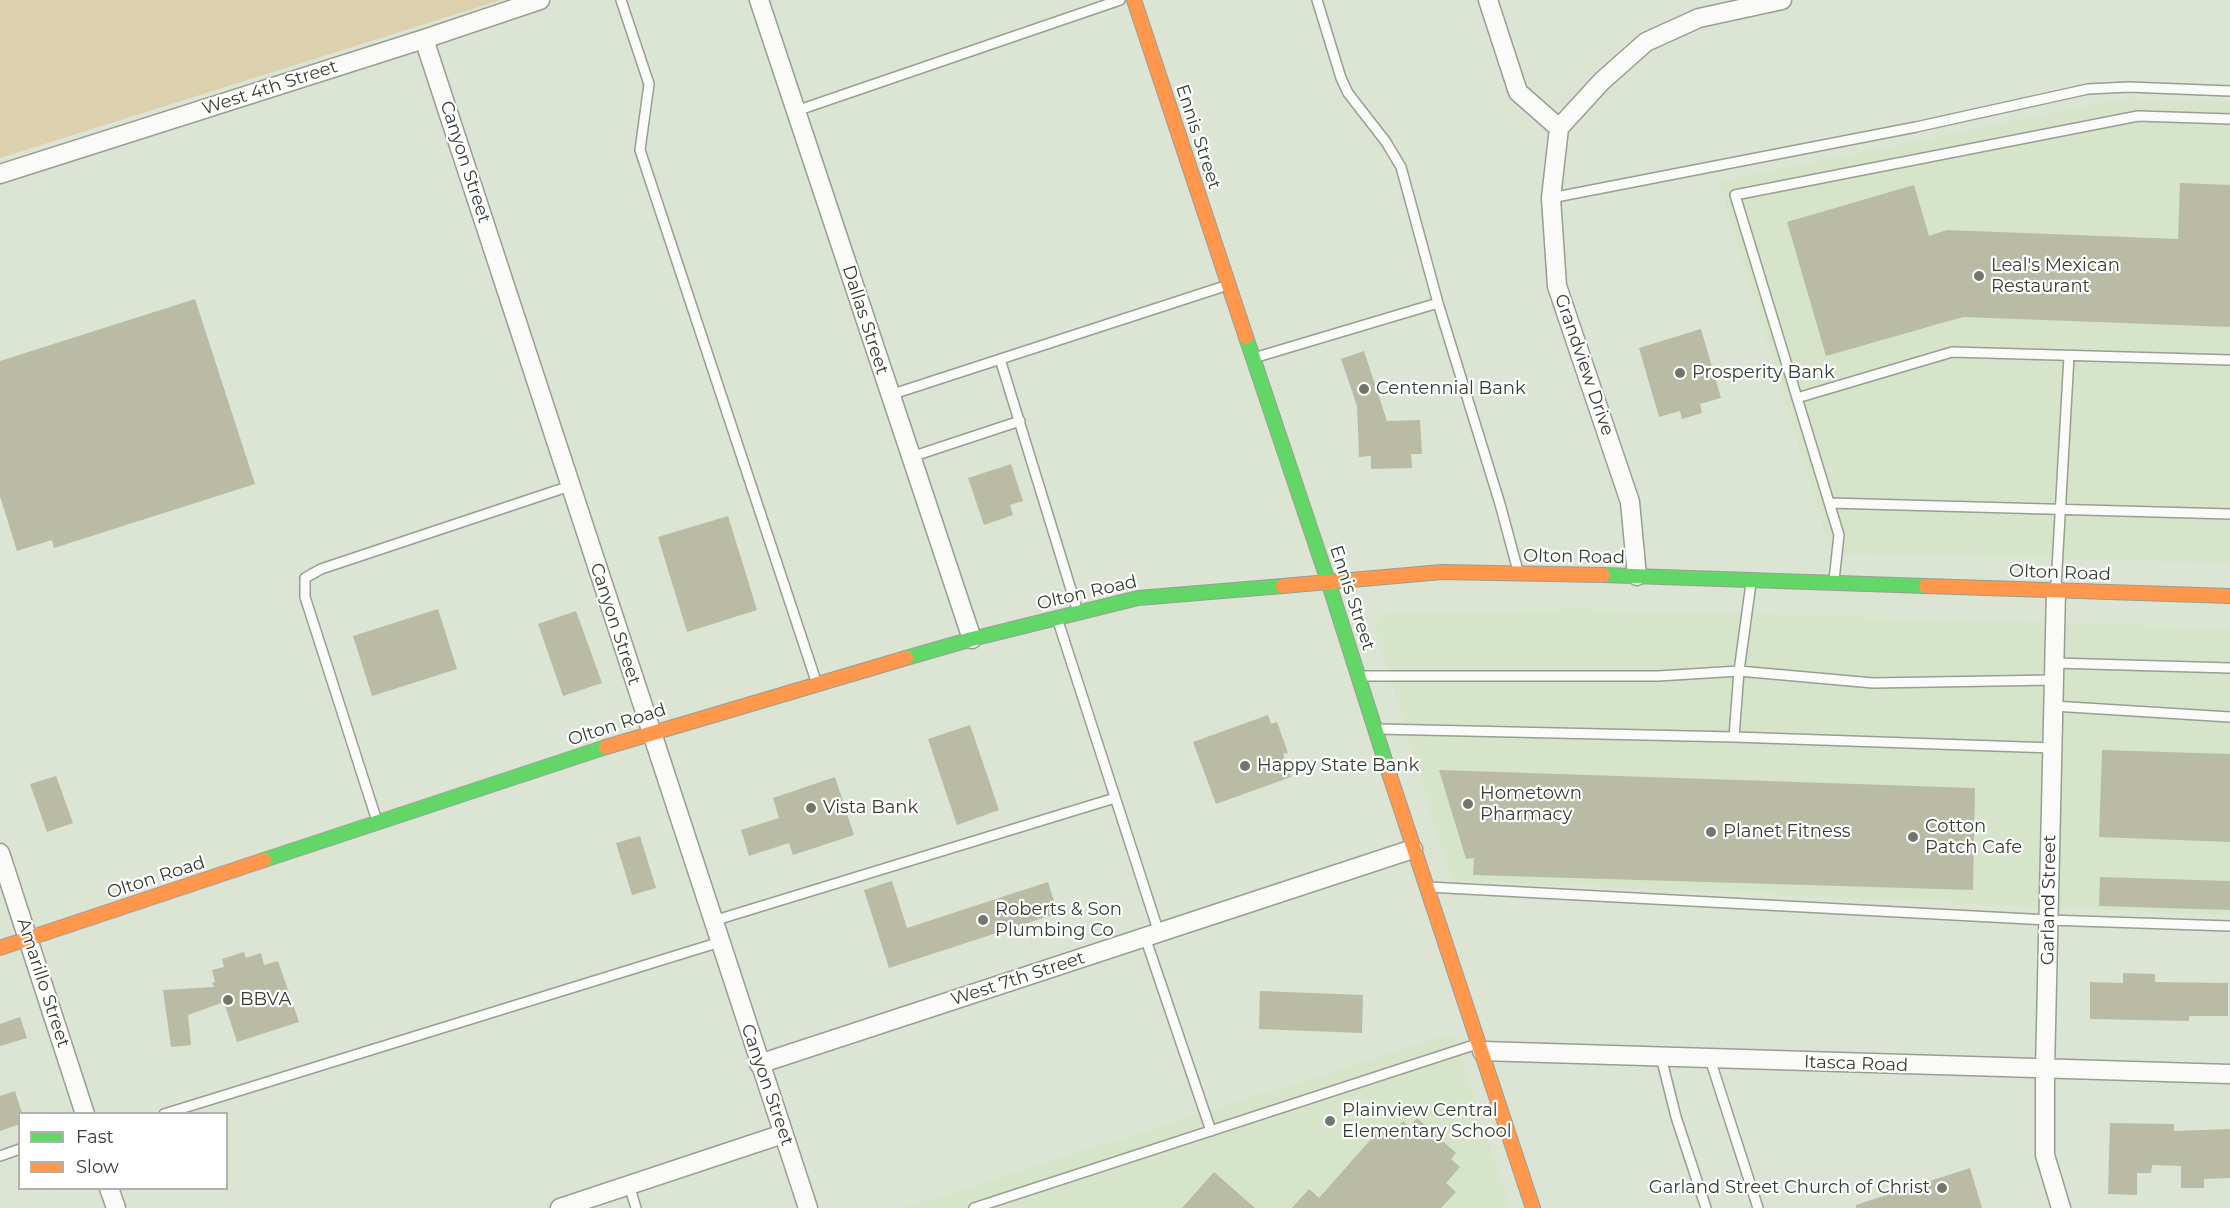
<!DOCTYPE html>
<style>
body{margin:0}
#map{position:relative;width:2230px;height:1208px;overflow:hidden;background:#dce4d4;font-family:Montserrat,sans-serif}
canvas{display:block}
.legend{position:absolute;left:18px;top:1112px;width:210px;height:78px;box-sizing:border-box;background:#fff;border:2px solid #afb1ad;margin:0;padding:8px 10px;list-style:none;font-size:18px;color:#373d32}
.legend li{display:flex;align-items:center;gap:12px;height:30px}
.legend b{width:30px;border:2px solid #afb1ad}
</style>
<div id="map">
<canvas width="2230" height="1208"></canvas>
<ul class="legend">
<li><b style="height:8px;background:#63d668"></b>Fast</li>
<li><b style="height:8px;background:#ff974d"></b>Slow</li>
</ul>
</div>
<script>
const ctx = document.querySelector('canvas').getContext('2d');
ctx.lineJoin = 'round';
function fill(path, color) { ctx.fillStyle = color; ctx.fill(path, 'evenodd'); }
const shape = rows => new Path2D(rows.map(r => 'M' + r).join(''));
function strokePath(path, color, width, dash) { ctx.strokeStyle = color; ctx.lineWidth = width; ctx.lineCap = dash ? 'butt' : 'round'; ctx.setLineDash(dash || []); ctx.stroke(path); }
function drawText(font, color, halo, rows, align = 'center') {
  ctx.font = font + ' Montserrat,sans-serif'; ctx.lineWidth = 4.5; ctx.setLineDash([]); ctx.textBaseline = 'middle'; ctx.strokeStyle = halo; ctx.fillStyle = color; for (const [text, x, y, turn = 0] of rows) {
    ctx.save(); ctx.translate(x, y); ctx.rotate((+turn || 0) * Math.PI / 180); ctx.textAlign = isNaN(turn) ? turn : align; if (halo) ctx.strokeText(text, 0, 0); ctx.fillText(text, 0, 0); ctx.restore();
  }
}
fill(shape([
 [2130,97,2230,102,2230,563,1831,553,1719,181],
 [1578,609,2230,628,2230,915,1451,880,1376,631,1377,623,1381,617,1393,613],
 [1454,1033,1509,1208,903,1208]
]), '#d6e4ca');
fill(shape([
 [0,0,501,0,0,158]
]), '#dcd0af');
fill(shape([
 [2180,183,2230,185,2230,327,1963,317,1826,356,1787,222,1914,185,1929,236,1947,230,2178,239],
 [195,299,255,484,54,548,52,540,17,551,0,496,0,361],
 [1701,329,1721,398,1700,404,1702,413,1682,419,1680,411,1659,417,1639,348],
 [1364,351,1387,421,1420,420,1422,454,1411,454,1412,468,1371,469,1371,456,1359,457,1357,406,1341,359],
 [1011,464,1023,501,1010,505,1013,515,984,525,968,478],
 [728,516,757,610,687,632,658,537],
 [438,609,457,669,372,696,353,636],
 [576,611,602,683,563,696,538,624],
 [1268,715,1271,724,1277,722,1288,753,1283,754,1291,777,1216,804,1193,742],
 [970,725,999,810,957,825,928,739],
 [2102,750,2230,754,2230,842,2099,837],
 [1439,770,1975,788,1973,890,1473,875,1474,858,1466,859],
 [56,776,73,823,47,832,30,784],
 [835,777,854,835,793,855,789,843,749,856,741,830,779,818,773,798],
 [640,836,656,888,632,895,616,843],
 [2100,877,2230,881,2230,910,2099,906],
 [892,881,907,928,1048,882,1058,913,889,968,864,890],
 [244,952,246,958,261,953,264,965,278,961,299,1022,237,1042,224,1002,188,1015,191,1045,171,1047,163,990,214,987,212,983,215,982,212,970,224,967,222,959],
 [2123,973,2155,974,2155,982,2228,983,2228,1016,2189,1016,2189,1021,2090,1019,2090,982,2123,983],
 [1260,991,1363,995,1362,1033,1259,1029],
 [20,1017,27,1038,0,1046,0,1024],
 [15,1091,22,1113,20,1113,20,1124,0,1131,0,1096],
 [1417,1118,1456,1153,1451,1159,1460,1167,1446,1183,1456,1192,1441,1208,1292,1208,1309,1189,1319,1198,1380,1129,1389,1137,1403,1121,1409,1127],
 [2110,1123,2174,1124,2174,1131,2230,1129,2230,1178,2204,1179,2204,1188,2181,1188,2181,1166,2152,1165,2151,1173,2137,1173,2137,1195,2108,1194],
 [1970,1168,1982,1208,1856,1208,1856,1205],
 [1214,1172,1255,1208,1182,1208]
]), '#b9bba5');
const lane = shape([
 [621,0,649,84,640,150,816,681],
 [1317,0,1341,78,1348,93,1386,142,1401,167,1438,303],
 [796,111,1120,0],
 [1551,198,1916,127,2088,89,2129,87,2230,91],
 [1257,357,1438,303,1500,504,1518,571],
 [1000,359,1077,609],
 [890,395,1228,285],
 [1797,398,1952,352,2230,360],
 [911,457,1020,421],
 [1829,503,2230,514],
 [1834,580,1839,535,1735,195,2138,116,2230,119],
 [2056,587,2069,356],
 [1058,621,1159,933],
 [2055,663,2230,668],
 [1361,676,1658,676,1739,671,1873,683,2054,680],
 [2053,706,2230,717],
 [1378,729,1734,737,2053,748],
 [1734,737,1739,671,1751,583],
 [377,821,305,597,305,578,321,569,570,486],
 [1428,887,2048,920,2230,926],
 [713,921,1115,798],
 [1145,937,1211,1131],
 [1661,1057,1676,1117,1706,1208],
 [1710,1059,1758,1208],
 [164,1114,720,942],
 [0,1156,20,1149],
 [629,1185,636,1208],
 [974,1208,1477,1044]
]);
const street = shape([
 [759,0,972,639],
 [1488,0,1518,92,1559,128],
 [424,39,808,1208],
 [0,174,424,39,540,0],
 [1637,576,1630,502,1557,286,1551,198,1559,128,1602,81,1646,42,1699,18,1782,0],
 [2056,590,2045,1070,2045,1155,2061,1208],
 [0,853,85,1114],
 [1482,1051,2230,1074],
 [759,1064,1413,849],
 [109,1188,116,1208],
 [560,1208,783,1134]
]);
const fast = shape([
 [1246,337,1328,581,1390,776],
 [1603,575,1926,586],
 [906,658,972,639,1138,598,1283,586],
 [264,860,606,747]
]);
const slow = shape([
 [1134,0,1246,337],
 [1283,586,1442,572,1603,575],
 [1926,586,2230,596],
 [606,747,906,658],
 [1390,776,1533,1208],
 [0,948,264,860]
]);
strokePath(lane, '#989e92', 12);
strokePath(street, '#989e92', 21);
strokePath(fast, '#989e92', 16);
strokePath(slow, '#989e92', 16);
strokePath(lane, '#fafbf9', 9);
strokePath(street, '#fafbf9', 18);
strokePath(fast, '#63d668', 14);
strokePath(slow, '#ff974d', 14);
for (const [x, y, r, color] of [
 [1979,276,6,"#71776b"],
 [1680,373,6,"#71776b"],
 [1364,389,6,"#71776b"],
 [1245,766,6,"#71776b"],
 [1468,804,6,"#71776b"],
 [811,808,6,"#71776b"],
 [1711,832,6,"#71776b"],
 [1913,837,6,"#71776b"],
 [983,920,6,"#71776b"],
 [228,1000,6,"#71776b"],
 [1330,1121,6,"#71776b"],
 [1942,1188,6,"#71776b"]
]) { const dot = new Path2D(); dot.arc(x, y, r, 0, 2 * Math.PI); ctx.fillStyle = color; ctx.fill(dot); strokePath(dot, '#fff', 2); }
drawText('18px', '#373d32', '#fff', [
 ["West 4th Street",270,88,-18],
 ["Ennis Street",1198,137,72],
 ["Canyon Street",465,162,72],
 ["Dallas Street",865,320,72],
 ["Grandview Drive",1584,365,71],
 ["Olton Road",1574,557,1],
 ["Olton Road",2060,573,2],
 ["Olton Road",1087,593,-13],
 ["Ennis Street",1352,598,72],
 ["Canyon Street",615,624,72],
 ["Olton Road",617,725,-18],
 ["Olton Road",156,878,-18],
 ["Garland Street",2049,900,-89],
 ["West 7th Street",1018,979,-18],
 ["Amarillo Street",43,983,72],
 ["Itasca Road",1856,1064,2],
 ["Canyon Street",767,1085,71]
]);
drawText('18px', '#373d32', '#fff', [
 ["Leal's Mexican",1991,266],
 ["Restaurant",1991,287],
 ["Prosperity Bank",1692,373],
 ["Centennial Bank",1376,389],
 ["Happy State Bank",1257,766],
 ["Hometown",1480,794],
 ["Pharmacy",1480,815],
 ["Vista Bank",823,808],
 ["Cotton",1925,827],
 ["Patch Cafe",1925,848],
 ["Planet Fitness",1723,832],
 ["Roberts & Son",995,910],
 ["Plumbing Co",995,931],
 ["BBVA",240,1000],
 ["Plainview Central",1342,1111],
 ["Elementary School",1342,1132],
 ["Garland Street Church of Christ",1930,1188,"right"]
], 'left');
</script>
